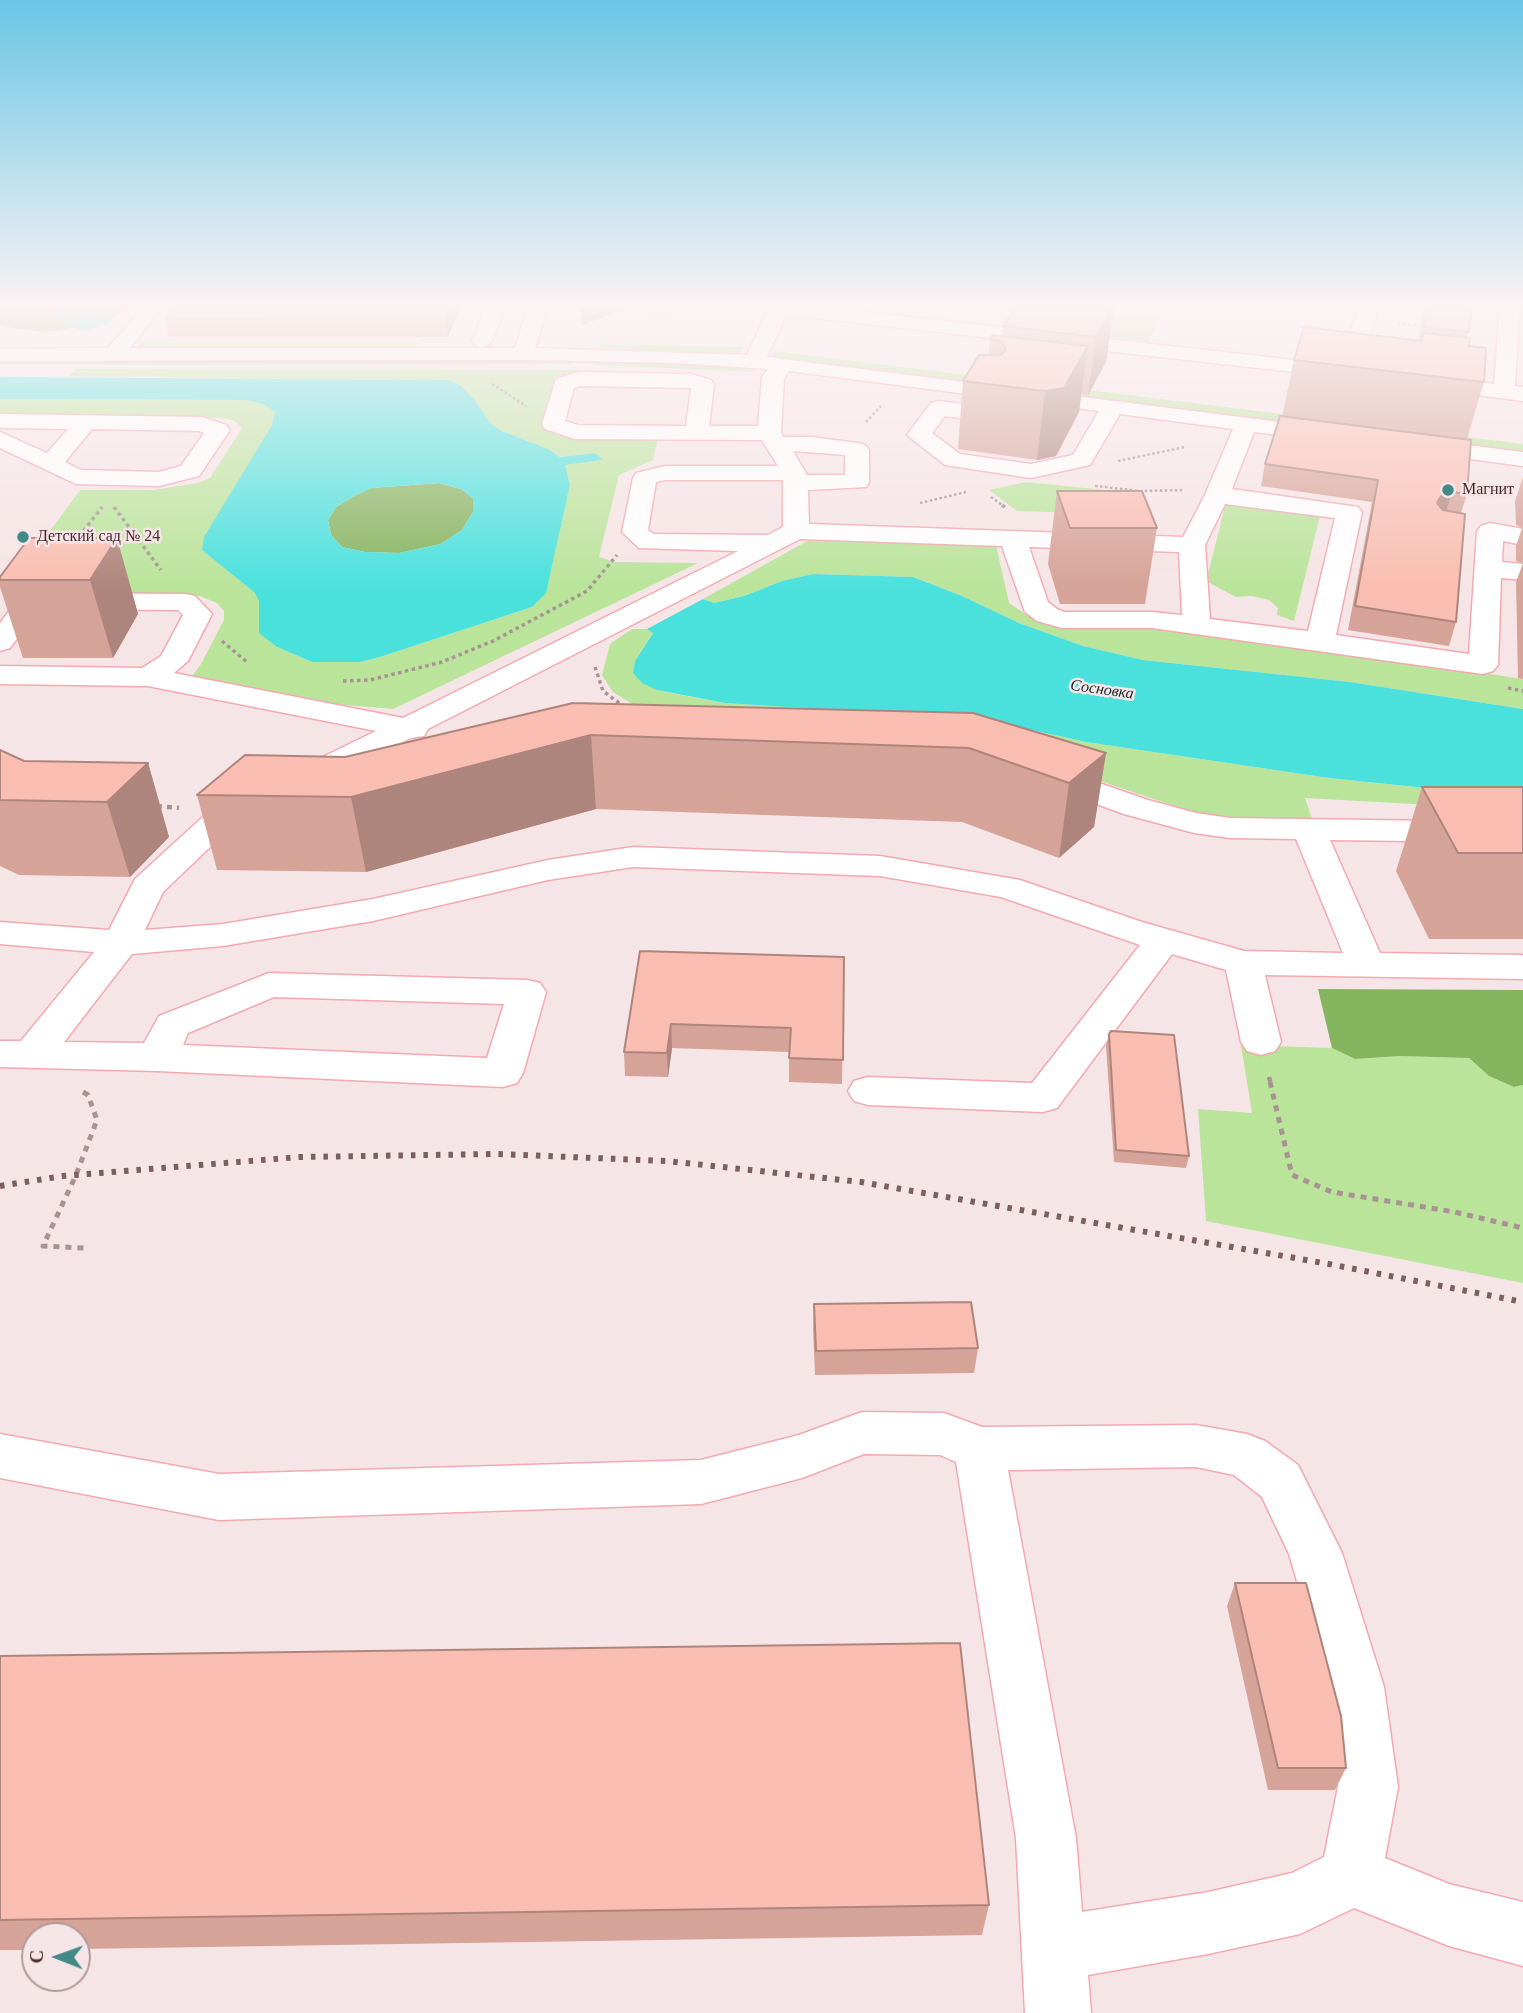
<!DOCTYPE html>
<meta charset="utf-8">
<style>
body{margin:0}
#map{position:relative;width:1523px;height:2013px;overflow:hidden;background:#f6e5e6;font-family:"Times New Roman",serif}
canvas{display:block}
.north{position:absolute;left:21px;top:1922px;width:70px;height:70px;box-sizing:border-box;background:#f6e5e6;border:2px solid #b09a9c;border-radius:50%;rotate:271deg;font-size:19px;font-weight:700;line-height:28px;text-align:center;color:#482a2e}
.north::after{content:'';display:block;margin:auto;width:24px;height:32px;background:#428a87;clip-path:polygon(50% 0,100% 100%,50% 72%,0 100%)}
</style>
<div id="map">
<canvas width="1523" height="2013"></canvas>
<div class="north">С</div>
</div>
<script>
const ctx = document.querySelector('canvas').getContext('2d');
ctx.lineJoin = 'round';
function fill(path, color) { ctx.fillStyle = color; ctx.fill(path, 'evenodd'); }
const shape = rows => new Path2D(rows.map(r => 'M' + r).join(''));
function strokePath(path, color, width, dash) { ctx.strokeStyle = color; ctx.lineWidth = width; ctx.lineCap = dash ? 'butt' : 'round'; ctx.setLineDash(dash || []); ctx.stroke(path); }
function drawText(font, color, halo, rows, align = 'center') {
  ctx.font = font + ' "Times New Roman",serif'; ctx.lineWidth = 5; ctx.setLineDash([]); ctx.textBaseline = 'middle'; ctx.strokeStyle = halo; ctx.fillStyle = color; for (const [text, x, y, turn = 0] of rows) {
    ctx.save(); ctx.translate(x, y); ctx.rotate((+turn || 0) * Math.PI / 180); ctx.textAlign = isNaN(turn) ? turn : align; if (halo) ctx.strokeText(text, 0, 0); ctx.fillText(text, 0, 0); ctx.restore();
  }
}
fill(shape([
 [1097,313,1159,319,1148,342,1085,335],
 [140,343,422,343,405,349,135,349],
 [600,344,744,347,741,355,599,349],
 [774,351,1523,444,1523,452,771,357],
 [0,361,572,361,571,364,0,365],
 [594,361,697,364,754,369,752,372,593,365],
 [75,369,580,370,546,423,658,438,653,460,619,475,599,557,614,562,698,563,393,709,277,699,205,683,193,675,201,664,224,620,224,611,217,603,200,596,98,594,11,584,80,490,154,490,198,483,210,478,242,428,235,421,222,418,0,416,0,399,245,400,263,404,275,412,272,425,203,550,254,592,259,601,260,633,277,647,312,662,360,662,380,657,532,607,546,592,570,485,565,465,601,460,596,453,560,457,548,449,502,431,490,423,474,399,448,380,69,376],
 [1026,482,1135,493,1136,515,1017,511,989,490],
 [1226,503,1320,516,1294,621,1277,615,1278,608,1269,600,1252,596,1236,597,1206,581],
 [809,540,996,545,1009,603,1027,615,1049,621,1153,625,1245,637,1523,679,1523,709,1350,682,1143,660,1083,646,1019,623,962,596,913,577,813,574,782,581,744,596,714,603,703,599],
 [632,629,647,629,653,632,635,661,657,690,686,696,725,703,987,720,1086,742,1329,778,1523,798,1523,810,1305,798,1314,825,1248,825,1199,814,1037,760,642,710,613,692,602,675,610,644],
 [1241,1045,1332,1048,1355,1059,1400,1056,1469,1058,1489,1076,1514,1087,1523,1085,1523,1283,1206,1221,1198,1109,1252,1113]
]), '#b9e49a');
fill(shape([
 [0,306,67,306,66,323,79,327,44,332,0,326],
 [439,483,461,489,473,498,473,512,462,530,441,544,399,553,365,552,342,547,331,535,328,520,336,507,356,495,371,488],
 [1318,989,1523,990,1523,1085,1514,1087,1489,1076,1469,1058,1400,1056,1355,1059,1332,1048]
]), '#85b45f');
fill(shape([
 [65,306,134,306,118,314,108,324,83,331,58,319],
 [0,377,448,380,460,385,474,399,490,423,502,431,548,449,560,457,596,453,602,460,565,465,570,485,546,593,532,607,380,657,360,662,312,662,277,647,259,633,259,601,254,592,202,550,204,537,272,425,275,412,263,404,245,400,0,399],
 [439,483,461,489,473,499,473,512,462,530,441,544,399,553,365,552,342,547,331,535,328,520,336,507,356,495,372,488],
 [813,574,913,577,962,596,1019,623,1083,646,1143,660,1350,682,1523,709,1523,798,1329,778,1086,742,987,720,725,703,657,690,642,683,633,673,635,661,653,633,647,629,703,599,714,603,744,596,782,581]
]), '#4ae1dd');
const minor = shape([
 [144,306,164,306,130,348,515,348,528,306,548,306,535,348,747,355,770,306,814,306,1339,365,1359,306,1379,306,1358,372,1355,377,1347,378,786,315,767,357,1335,429,1339,434,1335,439,1327,441,1254,432,1232,489,1358,507,1362,512,1336,635,1469,654,1477,531,1481,526,1490,523,1523,529,1523,545,1503,541,1502,562,1523,564,1523,580,1501,578,1498,665,1493,671,1483,674,1152,628,1062,628,1037,621,1025,612,1002,546,800,539,428,729,424,736,411,738,312,787,301,790,290,787,285,780,290,773,376,731,148,686,0,684,0,666,142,668,161,656,183,615,178,610,39,609,10,648,0,651,0,623,21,595,31,593,185,594,195,596,212,614,188,661,174,673,403,718,738,551,639,548,622,532,633,478,636,473,665,466,778,466,762,440,575,439,545,429,542,424,556,379,578,372,691,374,711,380,714,385,709,426,758,426,762,377,768,369,675,363,523,360,0,361,0,349,108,348,144,306],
 [789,371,1099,411,1073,455,1031,464,960,454,932,433,945,416,986,421,994,419,997,414,994,409,986,407,939,401,931,403,907,435,945,465,1031,478,1090,465,1120,414,1233,429,1205,495,1183,537,809,524,808,490,866,487,869,482,869,450,865,445,857,443,812,437,783,437,781,433,784,378,789,371],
 [580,386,691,388,686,426,578,425,565,421,574,388,580,386],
 [793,451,845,455,845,475,807,475,793,451],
 [665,480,783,480,783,527,768,535,654,534,648,530,656,482,665,480],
 [1225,504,1335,518,1308,631,1210,619,1205,545,1225,504],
 [1029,547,1179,552,1182,615,1152,612,1064,612,1057,609,1048,602,1029,547],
 [486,306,506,306,492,341,489,345,482,347,475,345,472,341,486,306],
 [646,306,683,306,680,310,655,314,648,312,646,306],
 [1500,306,1520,306,1515,386,1523,387,1523,401,1423,388,1420,383,1423,378,1431,376,1494,384,1500,306],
 [0,414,202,417,226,425,230,430,199,476,159,486,76,484,0,448,0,432,47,453,68,429,0,428,0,414],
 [92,429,199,431,204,433,181,466,159,472,81,470,65,462,92,429],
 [1418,439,1523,452,1523,466,1410,451,1406,446,1410,441,1418,439],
 [1050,766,1148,800,1196,813,1230,818,1506,822,1518,825,1523,832,1523,874,1511,871,1494,842,1330,840,1380,953,1523,955,1523,979,1265,975,1281,1042,1275,1051,1261,1055,1247,1051,1241,1042,1226,970,1172,954,1057,1108,1043,1112,868,1105,854,1101,848,1091,854,1081,868,1077,1032,1083,1140,945,1001,897,880,876,633,867,548,880,373,921,223,946,132,954,64,1042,144,1043,159,1016,269,973,527,980,540,983,546,992,523,1073,517,1083,503,1087,157,1071,0,1067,0,1041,21,1041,94,952,0,944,0,922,109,930,135,879,206,814,250,795,262,798,267,805,262,812,230,828,163,892,145,930,223,924,373,899,548,860,633,847,880,856,1020,880,1142,922,1244,951,1343,953,1296,839,1230,838,1194,833,1124,814,1039,783,1034,776,1039,769,1050,766],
 [274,997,504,1004,487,1058,183,1045,188,1033,274,997],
 [862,1412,944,1413,982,1427,1196,1425,1247,1434,1265,1441,1298,1465,1342,1553,1384,1687,1398,1787,1385,1858,1449,1884,1523,1902,1523,1966,1449,1946,1354,1908,1300,1934,1208,1954,1088,1975,1091,2013,1025,2013,1016,1838,956,1462,940,1455,864,1454,802,1478,701,1504,219,1520,0,1478,0,1434,219,1474,701,1460,799,1435,862,1412],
 [1196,1467,1234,1475,1262,1497,1289,1554,1328,1687,1338,1787,1324,1857,1292,1873,1208,1892,1082,1912,1076,1838,1008,1470,1196,1467]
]);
strokePath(minor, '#f4a9b1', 3);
strokePath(shape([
 [567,307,586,307],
 [1398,323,1421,326],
 [492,384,526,406],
 [866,422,881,406],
 [1118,461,1185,447],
 [1095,486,1140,491,1184,490],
 [991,497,1005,507],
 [920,503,966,492]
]), '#a99294', 2.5, [2.5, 2.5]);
strokePath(shape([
 [1002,505,1006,508],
 [114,507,161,570],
 [75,542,102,507],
 [222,641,247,662],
 [595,667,603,691,623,706],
 [343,681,370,680,442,662,493,641,587,591,617,555],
 [1508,688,1523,691]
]), '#a99294', 3.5, [3.5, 3.5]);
strokePath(shape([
 [157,806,179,808],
 [1269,1077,1271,1084]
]), '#a99294', 4.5, [5, 5]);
strokePath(shape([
 [1270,1082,1292,1175,1332,1192,1455,1212,1523,1228],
 [83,1092,88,1095,97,1120,76,1175,43,1246,84,1248]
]), '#a99294', 5, [6, 6]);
fill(minor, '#fff');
strokePath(shape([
 [0,1186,63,1176,300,1157,497,1154,667,1161,861,1182,1329,1264,1523,1302]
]), '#795f62', 6, [4.5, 8]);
fill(shape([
 [461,306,448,337,169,337,165,319],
 [1114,306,1106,362,1088,395,1081,394,1079,412,1056,456,1037,460,958,449,963,381,989,355,990,338,1002,336,1003,326],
 [1425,306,1472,306,1467,337,1469,346,1484,382,1467,439,1467,494,1461,513,1456,622,1449,646,1348,630,1372,502,1261,486,1265,464,1282,417,1294,360,1418,340],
 [1523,477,1523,679,1518,678,1516,582,1523,563,1516,561,1516,546,1522,528,1516,525,1515,501],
 [1057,491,1157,528,1145,604,1060,604,1048,564],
 [117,538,138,614,113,658,23,658,0,587,0,577],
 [573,703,1106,753,1094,827,1059,858,962,822,596,809,366,872,217,870,197,795,345,757],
 [0,750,24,761,148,763,169,837,130,877,19,875,0,866],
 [1422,787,1523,787,1523,939,1429,939,1396,871],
 [640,951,844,957,842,1084,789,1082,789,1052,672,1048,668,1077,625,1076,624,1052],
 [1109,1034,1189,1156,1186,1168,1114,1162,1106,1046],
 [814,1304,978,1348,974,1373,815,1375,813,1329],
 [1235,1583,1346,1768,1335,1790,1268,1790,1227,1606],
 [0,1656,989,1905,982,1935,77,1949,77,1936,35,1936,35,1950,0,1950]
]), '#d6a398');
fill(shape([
 [452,306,461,306,448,337,446,320],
 [580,306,626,306,625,310,581,325],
 [1114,306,1106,362,1088,395,1096,337],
 [1088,346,1079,412,1056,456,1037,460,1045,391],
 [1452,492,1445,515,1437,503,1441,496],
 [117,538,138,614,113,658,90,580],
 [591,735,596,809,366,872,351,797],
 [1106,753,1094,827,1059,858,1069,783],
 [148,763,169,837,130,877,107,802],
 [671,1024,672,1048,668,1077,667,1053]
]), '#ae857c');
const building = shape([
 [175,306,452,306,446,320,165,319,175,306],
 [1017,306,1113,306,1096,337,1003,326,1017,306],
 [1428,306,1472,306,1469,332,1424,327,1428,306],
 [1304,327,1422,341,1423,333,1470,338,1469,346,1486,348,1484,382,1294,360,1304,327],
 [993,335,1088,346,1064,388,1045,391,963,381,979,355,1001,355,1006,349,1002,342,990,338,993,335],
 [1280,416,1471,440,1467,494,1452,492,1441,496,1437,503,1443,510,1465,514,1456,622,1355,606,1378,480,1265,464,1280,416],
 [1057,491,1142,491,1157,528,1070,528,1057,491],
 [29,538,117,538,90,580,0,580,0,577,29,538],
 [573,703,973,713,1106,753,1069,783,969,748,591,735,351,797,197,795,245,755,345,757,573,703],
 [0,750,24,761,148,763,107,802,0,800,0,750],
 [1422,787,1523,787,1523,853,1458,853,1422,787],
 [640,951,844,957,843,1060,789,1058,791,1028,671,1024,667,1053,624,1052,640,951],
 [1111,1031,1174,1035,1189,1156,1116,1150,1109,1034,1111,1031],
 [971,1302,978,1348,816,1351,814,1304,971,1302],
 [1235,1583,1306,1583,1341,1716,1346,1768,1278,1768,1235,1583],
 [960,1643,989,1905,0,1920,0,1656,960,1643]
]);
fill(building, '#f9beb1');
strokePath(building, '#ae857c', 2);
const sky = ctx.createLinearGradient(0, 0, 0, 588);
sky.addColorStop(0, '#69c6e4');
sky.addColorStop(0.52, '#fbf3f4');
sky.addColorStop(1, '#fbf3f400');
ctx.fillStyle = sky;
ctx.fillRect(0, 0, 1523, 588);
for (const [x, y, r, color] of [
 [1448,490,7,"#428a87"],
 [23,537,7,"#428a87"]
]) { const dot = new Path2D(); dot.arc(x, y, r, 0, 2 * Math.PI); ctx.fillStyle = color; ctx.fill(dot); strokePath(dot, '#f6e5e6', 2.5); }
drawText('16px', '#482a2e', '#f6e5e6', [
 ["Магнит",1462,490],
 ["Детский сад № 24",37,537]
], 'left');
drawText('italic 16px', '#152e2d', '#f6e5e6', [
 ["Сосновка",1102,690,8]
]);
</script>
